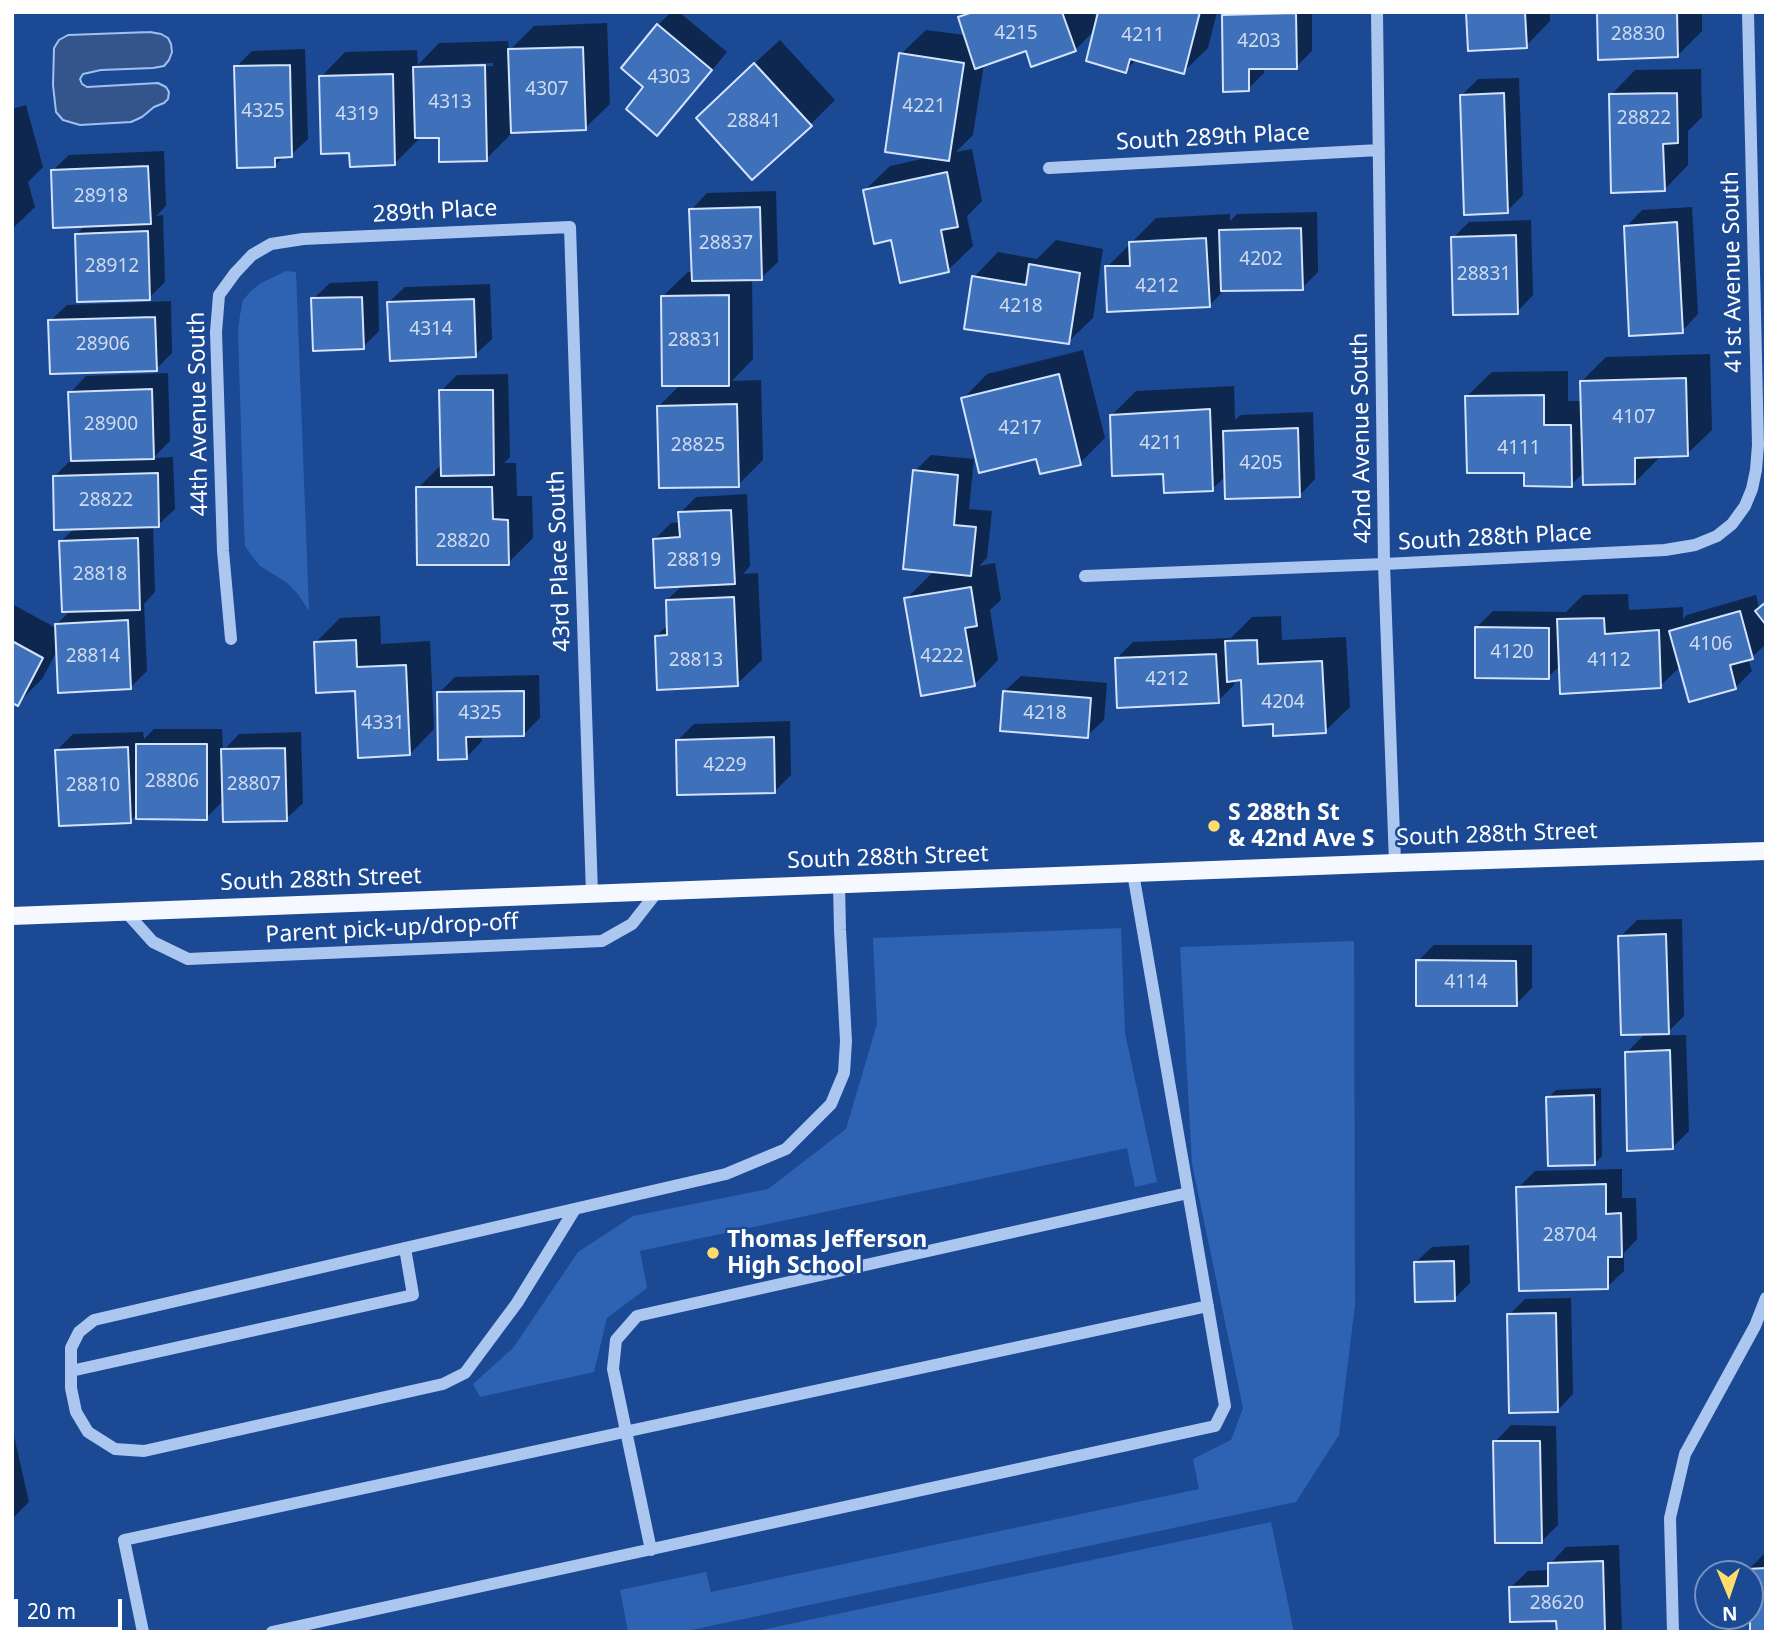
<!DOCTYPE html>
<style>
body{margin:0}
#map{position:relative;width:1778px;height:1644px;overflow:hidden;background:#1b4994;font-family:"Noto Sans",sans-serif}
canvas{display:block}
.frame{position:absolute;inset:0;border:14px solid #fff;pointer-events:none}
.north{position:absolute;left:1694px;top:1560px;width:70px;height:70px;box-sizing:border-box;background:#1b4994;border:2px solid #7692bf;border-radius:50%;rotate:178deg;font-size:19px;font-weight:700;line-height:28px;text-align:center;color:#fff}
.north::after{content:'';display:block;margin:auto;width:24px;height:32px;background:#ffdc6b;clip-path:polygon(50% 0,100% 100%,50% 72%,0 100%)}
.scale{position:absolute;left:14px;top:1599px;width:108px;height:32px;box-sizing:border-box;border:4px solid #fff;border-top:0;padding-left:9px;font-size:21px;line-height:24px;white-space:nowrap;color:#fff;-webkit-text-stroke:5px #1b4994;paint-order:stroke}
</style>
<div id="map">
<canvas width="1778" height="1644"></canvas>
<div class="frame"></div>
<div class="north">N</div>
<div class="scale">20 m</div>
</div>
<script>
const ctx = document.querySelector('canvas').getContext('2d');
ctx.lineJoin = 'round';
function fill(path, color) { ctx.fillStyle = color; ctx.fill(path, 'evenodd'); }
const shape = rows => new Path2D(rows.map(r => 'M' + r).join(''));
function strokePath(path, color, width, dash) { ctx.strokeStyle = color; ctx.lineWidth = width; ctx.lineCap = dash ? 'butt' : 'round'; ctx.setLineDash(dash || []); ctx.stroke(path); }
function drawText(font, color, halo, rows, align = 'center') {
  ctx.font = font + ' "Noto Sans",sans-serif'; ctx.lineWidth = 5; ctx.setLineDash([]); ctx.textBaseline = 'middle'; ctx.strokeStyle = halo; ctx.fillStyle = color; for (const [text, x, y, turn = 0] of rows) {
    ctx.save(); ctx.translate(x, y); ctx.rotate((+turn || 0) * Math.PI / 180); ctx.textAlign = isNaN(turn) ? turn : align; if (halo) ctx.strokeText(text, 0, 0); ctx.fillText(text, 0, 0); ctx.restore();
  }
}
fill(shape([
 [286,271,296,272,309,611,298,594,286,582,260,566,252,556,245,546,244,528,238,331,240,315,243,300,251,291,261,283],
 [1121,928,1125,1033,1157,1182,1135,1187,1127,1148,640,1251,647,1288,607,1318,594,1372,480,1397,473,1384,513,1348,578,1252,633,1216,768,1189,846,1129,877,1024,873,938],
 [1354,941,1355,1305,1339,1435,1296,1502,682,1632,628,1632,620,1590,706,1572,711,1592,1199,1489,1193,1459,1231,1440,1243,1408,1192,1164,1180,947],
 [1271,1522,1294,1632,752,1632]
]), '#2e62b2');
const water = shape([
 [150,32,161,34,168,38,171,44,172,52,169,60,164,66,153,68,101,70,83,74,80,79,82,84,87,87,158,83,166,87,169,92,168,99,164,103,154,107,142,117,131,122,80,125,63,120,56,112,53,85,54,48,59,40,68,35,150,32]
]);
fill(water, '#33558c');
strokePath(water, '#9fc1f1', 2);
fill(shape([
 [671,12,679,12,727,52,673,117,657,134,646,87,623,68,658,25],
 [965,12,1094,12,1098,21,1100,12,1217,12,1208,48,1183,72,1137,59,1125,71,1096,29,1075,50,1027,49,984,64,973,135,956,152,972,149,982,201,967,216,973,246,948,270,893,238,865,190,890,166,931,157,901,54,926,30,965,35,960,18],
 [1228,12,1312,12,1312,51,1296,67,1264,68,1264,73,1248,89,1224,16],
 [1468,12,1550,12,1550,21,1526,46],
 [1599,12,1702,12,1702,31,1678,55],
 [607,23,610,104,585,128,511,131,511,134,486,159,441,136,419,137,419,139,395,163,351,152,321,77,345,52,417,50,418,65,439,43,508,41,509,51,534,26],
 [493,63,493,66,437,68,437,65],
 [780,40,835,100,810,125,722,93],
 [305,49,308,139,291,155,284,156,275,165,236,67,252,51],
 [1701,69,1702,117,1688,131,1688,165,1664,190,1611,95,1635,70],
 [1519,78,1523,195,1507,211,1462,95,1478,79],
 [26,105,43,167,28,182,35,207,12,229,12,109],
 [164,151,166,206,156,216,163,215,165,282,149,298,76,234,86,225,52,171,69,155],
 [776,191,778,262,761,278,752,278,753,359,732,381,761,380,763,460,738,485,659,406,681,384,663,296,688,272,693,272,691,210,707,193],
 [1692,207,1698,314,1682,331,1626,227,1642,210],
 [1317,212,1318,272,1302,288,1225,289,1209,306,1107,267,1156,218,1230,214,1230,221,1237,214],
 [1531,220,1533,295,1517,312,1453,238,1469,222],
 [1056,240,1103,249,1093,318,1068,342,974,277,998,252,1037,259],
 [378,281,379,331,363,347,313,299,330,283],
 [490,284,492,339,475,355,388,303,405,287],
 [171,301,172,353,156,369,50,321,67,305],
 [1083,350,1105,438,1080,463,1037,457,963,399,987,374],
 [1710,354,1712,430,1687,454,1659,455,1659,458,1635,482,1584,472,1571,485,1526,471,1467,396,1492,372,1568,371,1568,401,1582,401,1582,381,1606,357],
 [168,373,170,441,153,458,173,457,175,509,158,525,153,525,155,592,144,604,147,671,131,687,58,649,42,679,17,704,12,701,12,604,56,628,56,625,71,610,61,541,75,528,55,476,71,460,70,393,86,376],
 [508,374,510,457,504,463,516,463,517,496,532,496,533,538,508,563,418,488,442,464,441,391,457,375],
 [1234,386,1235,420,1241,415,1313,412,1315,479,1299,496,1226,476,1212,489,1165,472,1112,415,1136,391],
 [931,455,974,459,969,509,992,511,987,558,979,566,995,563,1001,600,990,610,998,660,974,685,906,599,931,574,941,572,915,471],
 [747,494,750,566,743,574,758,573,762,660,737,684,656,636,668,625,667,600,683,585,655,539,671,523,681,522,680,513,696,497],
 [1628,594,1629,610,1683,607,1683,619,1687,615,1756,595,1759,608,1766,602,1766,622,1762,617,1766,631,1766,644,1752,657,1748,659,1752,671,1735,688,1681,666,1660,686,1561,665,1548,677,1476,628,1493,611,1566,612,1583,595],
 [380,616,381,644,430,641,434,729,410,754,357,689,316,642,340,618],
 [1281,616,1282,640,1346,637,1350,707,1325,731,1274,722,1243,678,1234,680,1234,685,1218,701,1117,658,1133,642,1231,638,1252,617],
 [539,675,540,718,523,735,482,735,482,741,466,758,439,693,455,677],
 [1021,676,1107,683,1104,720,1087,736,1004,692],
 [790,721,791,775,775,791,677,741,694,724],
 [154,729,222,729,223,751,239,734,301,732,303,803,286,819,224,800,206,818,138,813,130,821,57,750,73,734,143,732,144,739],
 [1682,919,1684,1016,1668,1032,1620,937,1637,920],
 [1434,945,1532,945,1532,988,1516,1004,1418,961],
 [1686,1035,1689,1131,1672,1148,1626,1053,1643,1036],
 [1601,1088,1602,1156,1594,1164,1548,1098,1556,1090],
 [1622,1169,1622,1198,1636,1198,1637,1239,1624,1253,1624,1271,1607,1287,1518,1188,1535,1171],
 [1469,1245,1470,1283,1454,1299,1415,1263,1432,1247],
 [1571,1298,1573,1394,1557,1411,1509,1315,1525,1299],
 [1511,1425,1556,1426,1558,1525,1542,1541,1495,1442],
 [12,1427,29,1502,12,1519],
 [1619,1545,1622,1630,1619,1632,1558,1632,1558,1619,1511,1587,1528,1571,1550,1570,1550,1564,1566,1547],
 [1765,1553,1766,1553,1766,1632,1750,1598,1749,1569]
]), '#0007');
const building = shape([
 [973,12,1062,12,1076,51,1031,67,1026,51,975,69,958,17,973,12],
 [1098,12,1200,12,1184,74,1130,59,1126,73,1086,61,1098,12],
 [1466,12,1525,12,1527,48,1468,51,1466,12],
 [1597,12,1677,12,1678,57,1598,60,1597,12],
 [1296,13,1297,69,1249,69,1249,91,1223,92,1222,15,1296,13],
 [657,24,712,70,657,136,626,109,643,87,621,68,657,24],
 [583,47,586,130,511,133,508,49,583,47],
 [899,53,964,63,949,161,885,152,899,53],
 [754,63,812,126,752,180,696,118,754,63],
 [290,65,292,157,275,158,275,167,237,168,234,66,290,65],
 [485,65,487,161,439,162,439,138,415,138,413,67,485,65],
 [393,74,395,165,350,167,349,153,321,154,319,76,393,74],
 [1504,93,1508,213,1464,215,1460,95,1504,93],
 [1677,93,1678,143,1663,144,1665,191,1611,193,1609,94,1677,93],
 [148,166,151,224,53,228,51,170,148,166],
 [947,172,958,227,941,230,949,272,900,283,891,240,874,244,863,190,947,172],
 [760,207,762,280,692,281,689,209,760,207],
 [1677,222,1683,333,1629,336,1624,226,1677,222],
 [1301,228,1303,290,1221,291,1219,230,1301,228],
 [148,231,150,300,77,302,75,234,148,231],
 [1516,235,1518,314,1453,315,1451,237,1516,235],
 [1206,238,1210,307,1107,312,1105,266,1130,266,1129,242,1206,238],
 [1029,264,1080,273,1069,344,964,329,972,276,1026,285,1029,264],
 [729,295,729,386,662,386,661,296,729,295],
 [362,297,364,349,313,351,311,298,362,297],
 [474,299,476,357,390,361,387,302,474,299],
 [155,317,157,371,50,374,48,320,155,317],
 [1059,374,1081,465,1040,474,1036,459,979,473,961,398,1059,374],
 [1686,378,1688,456,1635,458,1635,484,1583,485,1580,381,1686,378],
 [152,389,154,459,71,461,68,392,152,389],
 [439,390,493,390,494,475,441,476,439,390],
 [1544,395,1544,425,1571,425,1572,487,1524,486,1524,473,1467,473,1465,396,1544,395],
 [737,404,739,487,659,488,657,406,737,404],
 [1210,409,1213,491,1164,493,1163,474,1112,476,1110,415,1210,409],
 [1298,428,1300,497,1225,499,1223,431,1298,428],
 [913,470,958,475,954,525,976,527,971,576,903,569,913,470],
 [158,473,159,527,54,530,53,476,158,473],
 [416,487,492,487,493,519,508,520,509,565,417,565,416,487],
 [731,510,735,584,655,588,653,539,680,537,678,512,731,510],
 [138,538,140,610,62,612,59,541,138,538],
 [971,587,977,626,965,628,975,686,921,696,904,598,971,587],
 [734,597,738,686,657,690,655,636,667,635,666,600,734,597],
 [1766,602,1766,625,1755,611,1766,602],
 [1740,611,1753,659,1730,665,1736,689,1689,702,1669,631,1740,611],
 [1604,618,1605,634,1659,630,1661,688,1560,694,1557,619,1604,618],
 [128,620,131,689,58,693,55,624,128,620],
 [1475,627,1549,628,1549,679,1475,678,1475,627],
 [356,640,357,667,406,665,410,755,358,758,355,691,316,693,314,642,356,640],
 [1257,640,1258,664,1322,661,1326,733,1273,736,1273,724,1243,726,1241,680,1227,682,1225,641,1257,640],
 [12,641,43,658,18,706,12,703,12,641],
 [1216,654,1219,703,1117,708,1115,658,1216,654],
 [524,691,524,736,466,737,467,759,438,760,437,692,524,691],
 [1003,691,1091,698,1088,738,1000,731,1003,691],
 [774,737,775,793,677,795,676,740,774,737],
 [136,744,207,744,207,820,136,819,136,744],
 [128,747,131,823,59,826,55,750,128,747],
 [285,748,287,821,223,822,221,749,285,748],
 [1666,934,1669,1034,1621,1035,1618,936,1666,934],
 [1416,960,1516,961,1517,1006,1416,1006,1416,960],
 [1670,1050,1673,1149,1627,1151,1625,1052,1670,1050],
 [1594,1095,1595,1165,1548,1166,1546,1097,1594,1095],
 [1606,1184,1606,1214,1621,1213,1622,1257,1608,1257,1608,1289,1519,1291,1516,1187,1606,1184],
 [1454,1261,1455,1301,1415,1302,1414,1262,1454,1261],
 [1556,1313,1558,1412,1509,1413,1507,1314,1556,1313],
 [1493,1441,1540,1441,1542,1543,1495,1543,1493,1441],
 [1603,1561,1605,1632,1557,1632,1556,1621,1510,1622,1509,1587,1548,1586,1548,1563,1603,1561],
 [1766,1568,1766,1632,1750,1632,1750,1574,1747,1574,1747,1569,1766,1568]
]);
fill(building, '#3f70ba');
strokePath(building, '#d3e3fb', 2);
strokePath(shape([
 [1377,12,1384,564,1395,863],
 [1049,168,1379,150],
 [1085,576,1384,564,1665,550,1695,545,1717,536,1732,524,1745,506,1752,489,1756,470,1758,445,1748,12],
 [231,639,223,551,216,332,219,295,235,273,252,255,271,244,303,239,570,227,592,894],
 [126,912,153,942,188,959,602,941,632,924,657,892],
 [575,1209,517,1303,465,1373,443,1384,144,1451,115,1449,88,1432,76,1412,71,1388,71,1348,79,1332,94,1320,405,1248,726,1174,786,1149,831,1104,844,1073,846,1041,840,930,839,884],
 [71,1371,413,1295,405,1248],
 [651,1550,613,1369,616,1340,637,1316,1188,1193],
 [143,1632,124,1540,1208,1306],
 [272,1632,1215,1426,1225,1406,1133,873],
 [1673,1632,1670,1518,1685,1454,1755,1326,1766,1298]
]), '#acc7ef', 12);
strokePath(shape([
 [12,916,1395,863,1766,851]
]), '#f5f8ff', 18);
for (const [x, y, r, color] of [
 [1214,826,7,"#ffdc6b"],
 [713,1253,7,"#ffdc6b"]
]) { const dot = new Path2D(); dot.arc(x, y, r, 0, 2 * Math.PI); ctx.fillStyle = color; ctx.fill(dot); strokePath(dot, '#1b4994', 2.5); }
drawText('19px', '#cfdbee', null, [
 ["4215",1016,34],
 ["28830",1638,35],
 ["4211",1143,36],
 ["4203",1259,42],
 ["4303",669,78],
 ["4307",547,90],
 ["4313",450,103],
 ["4221",924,107],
 ["4325",263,112],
 ["4319",357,115],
 ["28822",1644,119],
 ["28841",754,122],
 ["28918",101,197],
 ["28837",726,244],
 ["4202",1261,260],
 ["28912",112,267],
 ["28831",1484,275],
 ["4212",1157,287],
 ["4218",1021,307],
 ["4314",431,330],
 ["28831",695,341],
 ["28906",103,345],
 ["4107",1634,418],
 ["28900",111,425],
 ["4217",1020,429],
 ["4211",1161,444],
 ["28825",698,446],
 ["4111",1519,449],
 ["4205",1261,464],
 ["28822",106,501],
 ["28820",463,542],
 ["28819",694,561],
 ["28818",100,575],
 ["4106",1711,645],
 ["4120",1512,653],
 ["28814",93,657],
 ["4222",942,657],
 ["28813",696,661],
 ["4112",1609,661],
 ["4212",1167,680],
 ["4204",1283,703],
 ["4325",480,714],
 ["4218",1045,714],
 ["4331",383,724],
 ["4229",725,766],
 ["28806",172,782],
 ["28807",254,785],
 ["28810",93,786],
 ["4114",1466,983],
 ["28704",1570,1236],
 ["28620",1557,1604]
]);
drawText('23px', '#fff', '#1b4994', [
 ["South 289th Place",1213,138,-3],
 ["289th Place",435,212,-3],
 ["41st Avenue South",1733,272,-91],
 ["44th Avenue South",199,414,-91],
 ["42nd Avenue South",1362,438,-91],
 ["South 288th Place",1495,538,-3],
 ["43rd Place South",560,561,-92],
 ["South 288th Street",1497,835,-2],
 ["South 288th Street",888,858,-2],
 ["South 288th Street",321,880,-2],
 ["Parent pick-up/drop-off",392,929,-3]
]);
drawText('bold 23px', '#fff', '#1b4994', [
 ["S 288th St",1228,813],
 ["& 42nd Ave S",1228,839],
 ["Thomas Jefferson",727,1240],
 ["High School",727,1266]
], 'left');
</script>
